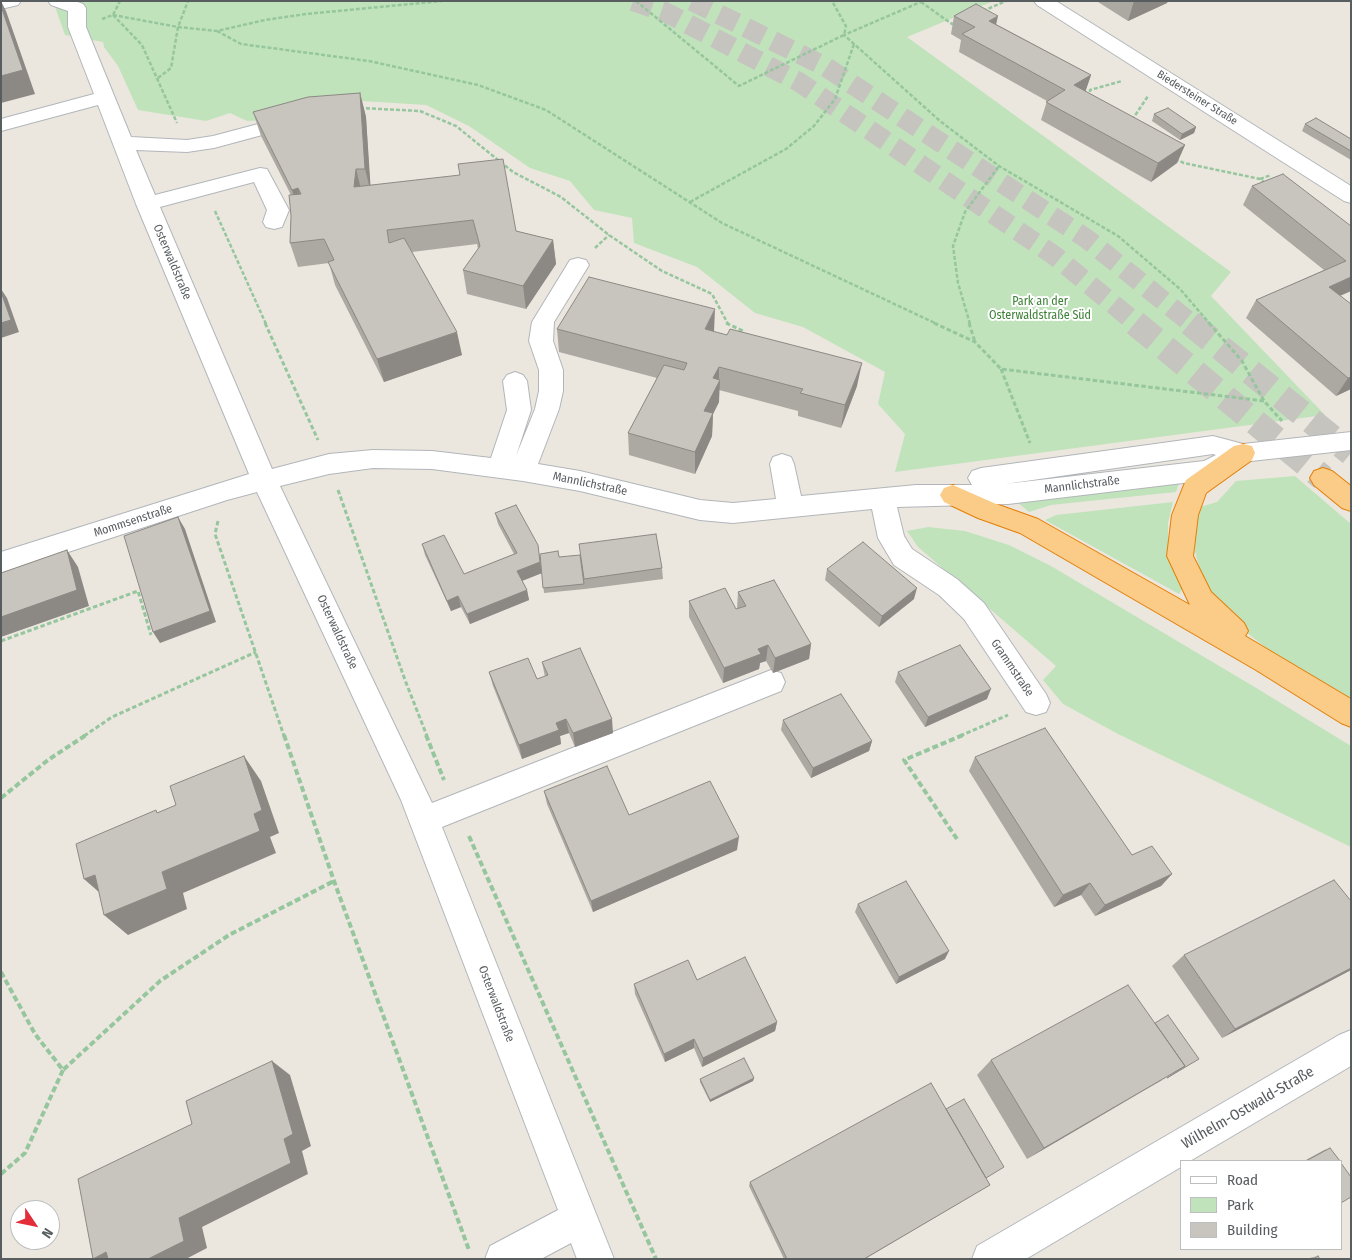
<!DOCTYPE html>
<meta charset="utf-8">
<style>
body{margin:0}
#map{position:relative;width:1352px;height:1260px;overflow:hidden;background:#ebe7df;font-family:"Fira Sans Condensed",sans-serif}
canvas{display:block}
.frame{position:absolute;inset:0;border:2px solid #585d60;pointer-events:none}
.legend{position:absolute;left:1180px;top:1160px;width:162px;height:90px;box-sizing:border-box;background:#fff;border:1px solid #bcbebf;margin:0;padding:6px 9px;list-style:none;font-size:15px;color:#585d60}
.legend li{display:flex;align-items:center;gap:10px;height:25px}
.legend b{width:25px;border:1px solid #bcbebf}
.north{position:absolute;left:10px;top:1200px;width:50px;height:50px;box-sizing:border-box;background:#fff;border:1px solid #bcbebf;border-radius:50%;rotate:124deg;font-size:14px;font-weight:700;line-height:20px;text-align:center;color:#585d60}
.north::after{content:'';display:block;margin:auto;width:18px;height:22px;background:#e32d39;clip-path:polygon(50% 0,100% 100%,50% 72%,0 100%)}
</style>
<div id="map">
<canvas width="1352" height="1260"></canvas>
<div class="frame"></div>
<ul class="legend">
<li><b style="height:6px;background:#fff"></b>Road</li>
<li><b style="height:14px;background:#c1e3bb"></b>Park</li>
<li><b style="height:14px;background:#c8c4be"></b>Building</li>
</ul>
<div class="north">N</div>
</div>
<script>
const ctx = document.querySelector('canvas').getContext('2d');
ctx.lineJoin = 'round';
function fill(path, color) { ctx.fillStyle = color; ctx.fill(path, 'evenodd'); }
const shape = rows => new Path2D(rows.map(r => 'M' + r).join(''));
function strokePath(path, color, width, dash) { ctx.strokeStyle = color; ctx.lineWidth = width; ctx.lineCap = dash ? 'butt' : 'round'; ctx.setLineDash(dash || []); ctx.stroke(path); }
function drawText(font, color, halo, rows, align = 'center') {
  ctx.font = font + ' "Fira Sans Condensed",sans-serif'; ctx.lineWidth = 4; ctx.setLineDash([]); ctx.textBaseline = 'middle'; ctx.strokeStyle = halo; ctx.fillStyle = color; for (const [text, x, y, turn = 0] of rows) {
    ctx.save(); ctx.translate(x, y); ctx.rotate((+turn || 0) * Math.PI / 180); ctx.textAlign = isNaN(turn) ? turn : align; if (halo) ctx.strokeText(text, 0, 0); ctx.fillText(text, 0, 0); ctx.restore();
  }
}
fill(shape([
 [53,1,994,1,907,37,1231,272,1211,296,1325,415,895,472,905,434,878,404,885,372,803,327,755,313,697,267,634,243,632,218,594,210,570,181,530,168,469,126,426,105,362,101,322,102,282,119,247,121,230,113,206,121,138,110,118,66,104,47,103,42,65,35],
 [1295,476,1351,524,1351,701,1271,652,1240,627,1216,600,1201,573,1194,548,1195,523,1200,507,1217,502,1236,481],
 [1179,483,1176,492,1051,505,1029,512,1016,501],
 [1173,502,1168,523,1168,542,1173,566,1183,588,1179,594,1045,520,1056,515],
 [928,527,965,531,1009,545,1051,566,1253,686,1351,746,1351,847,1118,734,1063,704,1043,680,1056,666,918,547,907,531]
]), '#c1e3bb');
strokePath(shape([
 [633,1,665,12,799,82,1055,256,1137,324],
 [692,1,826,67,1087,239,1192,324]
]), '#c6c4bf', 20, [20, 10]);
strokePath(shape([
 [1135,323,1323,478],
 [1190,323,1351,453]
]), '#c6c4bf', 26, [26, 13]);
const minor = shape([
 [1,1,21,1,18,5,1,9,1,1],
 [48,1,75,1,83,4,86,8,86,27,131,137,187,140,213,136,296,114,303,116,306,120,303,124,214,148,187,152,136,150,155,195,260,168,267,169,289,210,282,227,274,229,266,227,263,222,267,210,254,182,160,207,272,469,329,454,373,450,432,451,491,458,507,410,503,381,507,375,515,372,523,375,527,381,531,410,516,456,535,409,539,391,539,370,529,341,532,322,570,260,578,258,586,260,589,265,554,322,553,341,563,370,563,391,559,409,538,464,580,471,700,500,733,503,776,499,770,464,773,457,782,454,791,457,794,464,801,496,916,485,972,485,968,478,972,471,981,468,1213,436,1243,444,1351,432,1351,450,1242,462,1241,465,1208,480,1008,504,897,507,904,536,912,549,957,579,984,603,1046,694,1050,703,1046,712,1036,715,1026,712,964,619,939,595,894,565,878,538,872,509,733,523,700,520,580,491,523,481,432,469,373,468,329,474,280,486,432,803,771,670,781,673,785,682,781,691,442,827,614,1259,577,1259,571,1243,541,1259,485,1259,490,1246,558,1210,401,800,257,492,227,500,1,574,1,552,249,474,136,204,98,105,1,131,1,119,94,94,68,27,68,11,51,5,48,1],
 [1213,454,1216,455,1204,461,1005,484,1213,454],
 [1034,1,1056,1,1351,186,1351,203,1344,201,1037,5,1034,1],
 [1351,1030,1351,1066,1190,1161,1181,1161,1181,1167,1026,1259,972,1259,977,1246,1339,1035,1351,1030]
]);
const highway = shape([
 [1243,444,1252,446,1255,453,1252,460,1206,493,1198,515,1193,556,1211,592,1244,623,1248,631,1245,636,1351,699,1351,727,1341,723,1256,670,1020,533,978,518,944,502,940,495,944,488,953,485,996,504,1038,519,1190,605,1167,556,1172,515,1186,480,1234,446,1243,444],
 [1323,468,1332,471,1351,486,1351,511,1342,508,1314,485,1310,478,1314,471,1323,468]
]);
strokePath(minor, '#b2b6ba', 2);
strokePath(highway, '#e47e06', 2);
strokePath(shape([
 [636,1,739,86,844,35,846,26,832,1],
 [923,1,844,35,940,121,999,166,1118,236,1180,289,1210,324],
 [921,2,952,24,955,23],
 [983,11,1006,1],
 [113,15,142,45,177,123],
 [113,15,178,27,217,31,265,20,306,14,442,1],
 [102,19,113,15,120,1],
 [217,31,241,44,369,61,478,85,546,110,722,223,937,324],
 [158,78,171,68,178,27,188,1],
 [1090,98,1090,90,1122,81],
 [360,108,420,111,456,126,513,172,561,197,609,235,662,271,712,294,728,324],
 [1132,120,1148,96],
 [1175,159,1184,163,1260,179,1265,183],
 [1260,179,1271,175],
 [690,202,786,149,814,126,835,99,854,44],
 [215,211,266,324],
 [595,248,609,235],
 [970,324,958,283,953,246,965,212,999,166]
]), '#96c69d', 2.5, [4, 2]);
strokePath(shape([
 [265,323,318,440],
 [726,323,743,331],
 [934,323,975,342,1001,369,1264,401],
 [969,323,975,342],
 [1209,323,1242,361,1264,401,1282,421],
 [1001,369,1030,443],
 [338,490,405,680,427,736],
 [218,521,215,534,284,736],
 [1,641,138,591,151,635],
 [84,736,112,717,256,652],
 [960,736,1008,715]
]), '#96c69d', 3, [4.5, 2.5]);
strokePath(shape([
 [284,735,334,881,469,1250],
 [426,735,444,780],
 [1,798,48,760,86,735],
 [469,836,656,1259],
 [957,839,904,760,963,735],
 [1,972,35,1034,63,1070,160,981,229,935,334,881],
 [1,1174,25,1153,63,1070]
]), '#96c69d', 4, [6, 3]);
fill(minor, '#fff');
fill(highway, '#facc88');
fill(shape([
 [1098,1,1168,1,1167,3,1128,21,1098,2],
 [954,16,996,24,1091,75,1085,91,1185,145,1177,163,1151,182,1041,120,1047,101,959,52,961,40,951,34],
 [360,93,366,117,370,185,516,231,553,240,556,264,526,309,467,294,463,270,478,249,477,244,412,252,462,355,384,382,335,285,329,263,298,267,290,243,291,216,291,195,261,136,253,112],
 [1154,114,1196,127,1194,133,1180,140,1152,121],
 [1305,124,1351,139,1351,160,1302,131],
 [1252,186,1351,226,1351,291,1340,296,1351,304,1351,389,1336,396,1246,318,1256,300,1324,270,1243,205],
 [557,329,714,332,857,386,841,428,798,416,798,411,719,390,719,402,713,414,712,436,695,474,629,455,628,433,657,378,559,352],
 [495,513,540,556,662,568,663,579,585,589,544,593,542,573,522,581,527,590,529,600,470,624,461,607,451,611,425,555,422,544,464,574,514,554,498,524],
 [827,569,914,599,879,627,825,580],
 [738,592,811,644,809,659,773,673,766,661,760,663,759,669,723,683,689,617,689,601,736,609,737,609],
 [542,662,613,733,575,747,569,733,560,736,561,744,522,759,493,686,489,672,537,679,545,677],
 [898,672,987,699,925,727,895,682],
 [783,720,872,741,869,751,811,778,781,730],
 [975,757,1132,855,1172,874,1161,886,1095,916,1081,895,1054,907,969,771],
 [544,791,629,815,737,850,593,912,547,804],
 [858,904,945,959,896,984,855,912],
 [1184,955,1351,970,1222,1038,1172,966],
 [697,980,777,1022,775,1031,702,1067,694,1048,665,1062,635,994,634,984],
 [991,1060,1162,1080,1027,1159,977,1075],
 [754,1078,753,1081,710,1102,700,1082,700,1079],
 [1330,1148,1340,1161,1304,1161,1324,1150],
 [986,1178,990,1185,865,1259,784,1259,749,1186,750,1182],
 [1318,1256,1320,1259,1305,1259]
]), '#aca9a3');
fill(shape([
 [1,1,6,11,35,94,1,103],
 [1134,1,1168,1,1167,3,1128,21],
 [998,16,994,34,989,21],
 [1091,75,1085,93,1074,85],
 [360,93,366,117,371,193,365,169],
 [1196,127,1194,133,1180,140,1182,134],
 [1185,145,1177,163,1151,182,1158,163],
 [356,169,362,193,354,187],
 [298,188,306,212,300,214,292,190],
 [553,240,556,264,526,309,523,286],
 [1351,277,1351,291,1318,305,1329,287],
 [1,289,7,298,19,332,1,338],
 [715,309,714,332,705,329],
 [457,332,462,355,384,382,377,359],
 [862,363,857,386,841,428,845,405],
 [719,367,719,382,720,380,719,402,713,414,712,436,695,474,695,452,704,411,713,378],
 [1351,377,1351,389,1336,396,1348,378],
 [178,517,185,529,216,622,160,643,153,632],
 [67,550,78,567,89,606,1,637,1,617],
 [540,562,542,573,519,582,517,571],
 [917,588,914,599,879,627,882,616],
 [527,590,529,600,470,624,467,614],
 [458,596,461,607,451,611,447,601],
 [811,644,809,659,773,673,775,658],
 [768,645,766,661,760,663,759,669,723,683,724,668,758,649],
 [991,689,987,699,925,727,928,717],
 [566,719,569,733,560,736,561,744,522,759,519,745,556,723],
 [612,719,613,733,575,747,573,733],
 [872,741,869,751,811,778,813,768],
 [244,756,261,781,279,833,270,837,276,853,183,893,187,909,128,935,104,915,162,872,254,814],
 [739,837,737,850,593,912,591,901],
 [1172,874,1161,886,1095,916,1105,905],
 [95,875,108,900,84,879],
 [1090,883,1081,895,1054,907,1063,895],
 [949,951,945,959,896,984,899,977],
 [1351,968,1351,970,1222,1038,1235,1029],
 [777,1022,775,1031,702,1067,703,1058],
 [694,1039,694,1048,665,1062,664,1054],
 [1199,1059,1162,1080,1027,1159,1044,1148],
 [272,1061,290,1075,311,1146,302,1151,308,1174,202,1227,207,1248,186,1259,148,1259,179,1218,284,1139],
 [754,1078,753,1081,710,1102,710,1100],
 [106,1252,133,1259,93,1259]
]), '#8c8985');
const building = shape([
 [976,4,998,16,989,21,1091,75,1074,85,1185,145,1158,163,1046,102,1065,90,962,34,975,27,954,16,976,4],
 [1,6,23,70,1,76,1,6],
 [360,93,365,169,356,169,354,187,460,175,458,164,503,159,516,231,553,240,523,286,463,270,480,246,473,220,387,230,389,243,404,238,457,332,377,359,328,262,334,260,324,239,290,243,291,216,289,195,301,194,298,188,292,190,253,112,308,97,360,93],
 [1168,108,1196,127,1182,134,1154,114,1168,108],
 [1316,118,1351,139,1351,151,1305,124,1316,118],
 [1283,174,1351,226,1351,277,1329,287,1351,304,1351,377,1348,378,1256,300,1346,261,1252,186,1283,174],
 [589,277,715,309,705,329,727,335,730,329,862,363,845,405,800,393,803,389,719,367,713,378,720,380,704,411,713,413,695,452,628,433,664,365,684,370,687,363,557,329,589,277],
 [1,292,11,320,1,323,1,292],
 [516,505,538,545,540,562,517,571,527,590,467,614,458,596,447,601,422,544,444,535,464,574,517,553,495,513,516,505],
 [178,517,210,611,153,632,124,536,178,517],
 [656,534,662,568,584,579,579,544,656,534],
 [863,542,917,588,882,616,827,569,863,542],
 [67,550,77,590,1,617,1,573,67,550],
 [558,551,559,557,580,555,584,584,543,588,540,554,558,551],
 [774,580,811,644,775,658,768,645,758,649,761,654,724,668,689,601,725,588,736,609,746,606,738,592,774,580],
 [960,645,991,689,928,717,898,672,960,645],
 [580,648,612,719,573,733,566,719,556,723,559,730,519,745,489,672,528,658,537,679,548,675,542,662,580,648],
 [841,694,872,741,813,768,783,720,841,694],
 [1045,728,1132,855,1152,846,1172,874,1105,905,1090,883,1063,895,975,757,1045,728],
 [244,756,262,810,254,814,260,831,162,872,167,889,104,915,95,875,84,879,76,844,156,810,157,813,176,805,170,786,244,756],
 [607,766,629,815,710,781,739,837,591,901,544,791,607,766],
 [1334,880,1351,901,1351,968,1235,1029,1184,955,1334,880],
 [906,881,949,951,899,977,858,904,906,881],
 [745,957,777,1022,703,1058,694,1039,664,1054,634,984,688,960,697,980,745,957],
 [1128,985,1185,1066,1044,1148,991,1060,1128,985],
 [1168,1015,1199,1059,1167,1078,1185,1066,1155,1023,1168,1015],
 [744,1058,754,1078,710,1100,700,1079,744,1058],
 [272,1061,293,1134,284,1139,291,1163,179,1218,184,1241,148,1259,108,1259,106,1252,93,1259,78,1179,192,1124,186,1101,272,1061],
 [931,1083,990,1185,864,1259,787,1259,750,1182,931,1083],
 [964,1099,1004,1167,986,1178,946,1109,964,1099],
 [1330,1148,1340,1161,1306,1161,1330,1148],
 [1341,1163,1351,1177,1351,1197,1341,1203,1341,1163],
 [1318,1256,1320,1259,1314,1259,1318,1256]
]);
fill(building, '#c8c4be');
strokePath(building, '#8c8985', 1);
drawText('11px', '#585d60', '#fff', [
 ["Biedersteiner Straße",1197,98,32]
]);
drawText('12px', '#585d60', '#fff', [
 ["Osterwaldstraße",172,262,67],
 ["Mannlichstraße",590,484,12],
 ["Mannlichstraße",1082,485,-7],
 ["Mommsenstraße",133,521,-18],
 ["Osterwaldstraße",337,632,65],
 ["Grammstraße",1012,668,56],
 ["Osterwaldstraße",496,1004,69]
]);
drawText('12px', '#3d8136', '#fff', [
 ["Park an der",1040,302],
 ["Osterwaldstraße Süd",1040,316]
]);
drawText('15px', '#585d60', '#fff', [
 ["Wilhelm-Ostwald-Straße",1248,1108,-30]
]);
</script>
